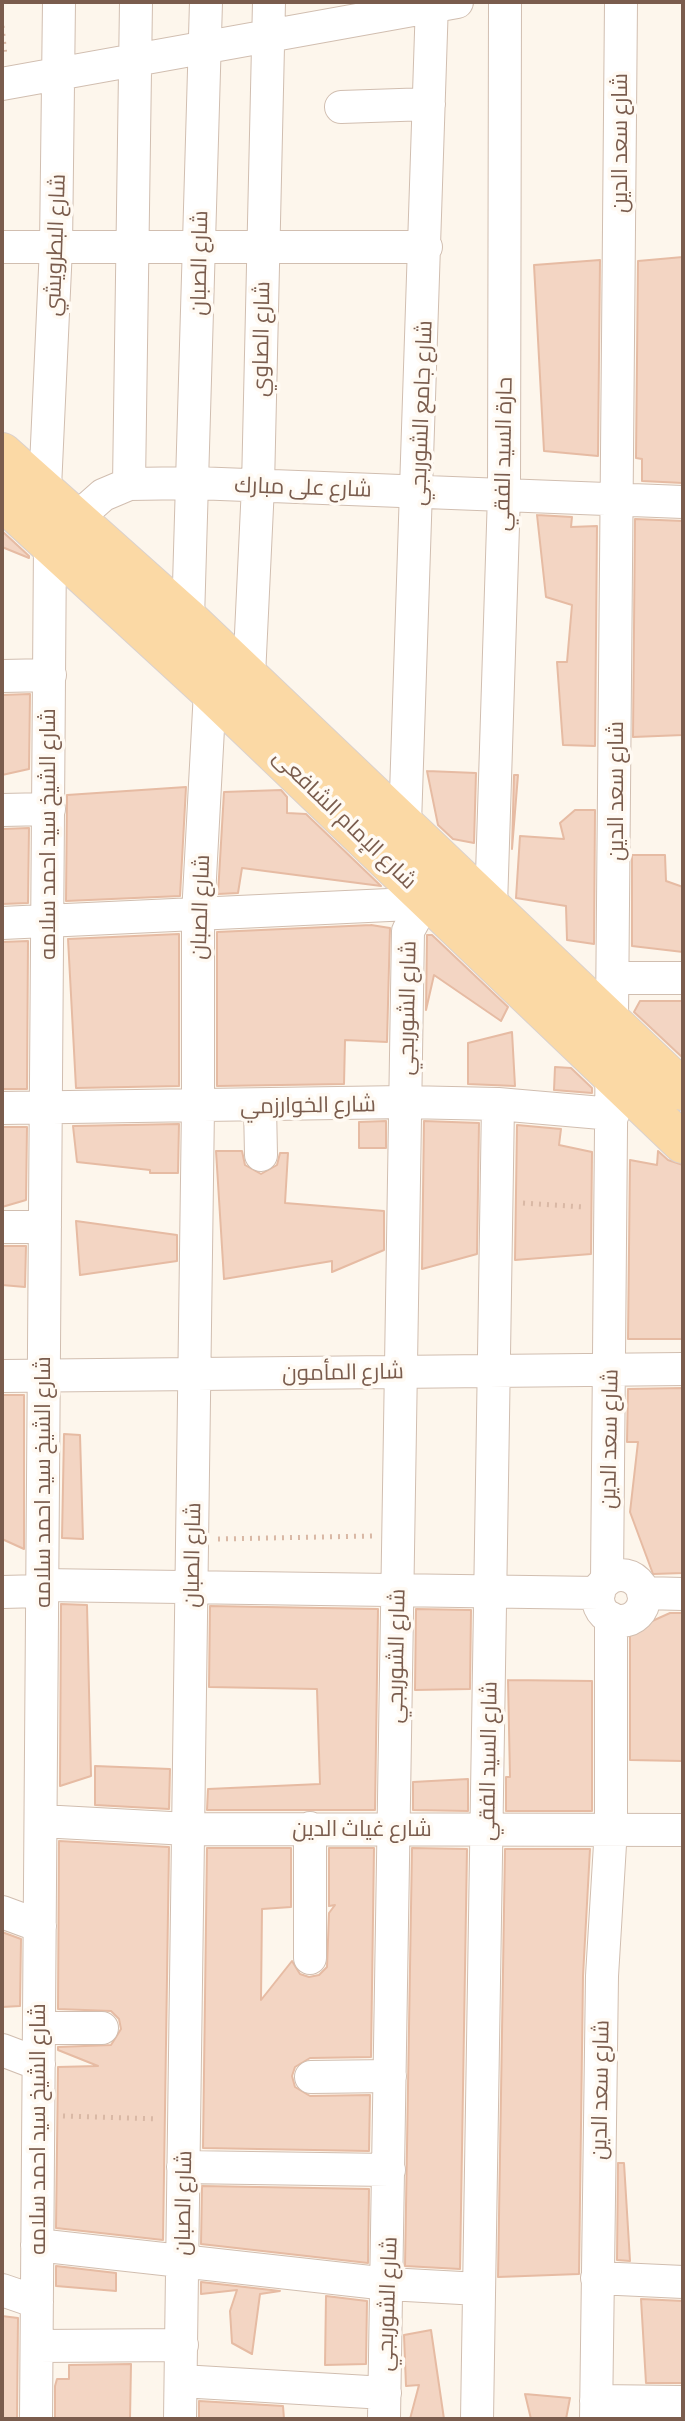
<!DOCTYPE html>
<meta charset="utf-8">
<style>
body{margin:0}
#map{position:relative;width:685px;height:2421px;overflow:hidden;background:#fdf6ec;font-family:Commissioner,sans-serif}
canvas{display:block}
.frame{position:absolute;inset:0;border:4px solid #7a5c4d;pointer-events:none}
</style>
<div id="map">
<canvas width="685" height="2421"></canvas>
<div class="frame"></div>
</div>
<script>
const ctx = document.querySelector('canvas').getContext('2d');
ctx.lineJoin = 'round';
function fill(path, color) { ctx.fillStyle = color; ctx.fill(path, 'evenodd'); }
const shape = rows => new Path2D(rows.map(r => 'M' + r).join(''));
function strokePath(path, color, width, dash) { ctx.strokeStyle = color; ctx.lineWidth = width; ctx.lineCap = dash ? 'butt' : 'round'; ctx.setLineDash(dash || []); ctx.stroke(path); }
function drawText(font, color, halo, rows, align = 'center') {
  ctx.font = font + ' Commissioner,Cairo,sans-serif'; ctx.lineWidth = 7; ctx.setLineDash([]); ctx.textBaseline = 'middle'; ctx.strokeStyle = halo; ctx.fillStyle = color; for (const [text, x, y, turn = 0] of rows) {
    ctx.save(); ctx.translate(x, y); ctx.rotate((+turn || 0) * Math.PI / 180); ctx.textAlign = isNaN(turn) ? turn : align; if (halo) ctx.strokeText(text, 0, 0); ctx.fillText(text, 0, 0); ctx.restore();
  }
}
const building = shape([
 [683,257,683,483,642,481,642,459,636,458,638,261,683,257],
 [600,260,598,456,544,451,534,265,600,260],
 [537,515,572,517,571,527,597,526,595,746,563,745,557,662,567,662,572,605,546,597,537,515],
 [635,519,683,521,683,735,633,737,635,519],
 [2,531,29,556,29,558,2,547,2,531],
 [30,694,29,769,2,775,2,695,30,694],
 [427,771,476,773,474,843,453,839,438,825,427,771],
 [514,775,518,775,512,849,514,775],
 [186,787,180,896,66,901,67,795,186,787],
 [281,790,287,797,287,813,306,814,381,886,242,868,238,893,218,894,224,792,281,790],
 [575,810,595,810,594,944,567,940,566,906,516,898,520,836,564,839,560,823,575,810],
 [29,828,28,903,2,904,2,829,29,828],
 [632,855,665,855,666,881,683,887,683,952,632,946,632,855],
 [371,925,390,928,387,1042,345,1040,344,1084,217,1086,217,932,371,925],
 [179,934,179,1086,76,1088,68,939,179,934],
 [427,935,432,935,508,1007,501,1021,434,975,426,1010,427,935],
 [28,941,27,1089,2,1089,2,942,28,941],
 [640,1001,683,1001,683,1058,634,1012,640,1001],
 [512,1032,515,1086,468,1084,468,1043,512,1032],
 [555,1067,571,1068,592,1088,592,1093,554,1090,555,1067],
 [386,1121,386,1148,359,1148,359,1122,386,1121],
 [424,1121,479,1123,477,1254,422,1269,424,1121],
 [179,1124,178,1173,150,1173,150,1170,77,1162,73,1126,179,1124],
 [517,1125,561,1129,559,1145,592,1152,591,1254,515,1260,517,1125],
 [2,1127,27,1127,26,1200,2,1207,2,1127],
 [216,1151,242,1151,245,1165,261,1174,277,1165,280,1153,288,1153,285,1203,384,1211,384,1250,332,1272,332,1261,224,1279,216,1151],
 [658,1151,668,1160,683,1165,683,1339,628,1339,630,1160,657,1165,658,1151],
 [76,1221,177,1235,177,1261,80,1275,76,1221],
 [2,1246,26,1246,25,1287,2,1285,2,1246],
 [683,1388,683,1573,653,1574,630,1512,638,1442,627,1442,628,1389,683,1388],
 [2,1395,24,1395,24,1549,2,1539,2,1395],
 [64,1434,80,1435,83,1539,62,1538,64,1434],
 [61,1604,87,1605,91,1776,60,1786,61,1604],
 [210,1606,378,1609,375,1810,207,1810,208,1789,320,1784,317,1689,209,1687,210,1606],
 [416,1609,471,1610,470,1689,415,1690,416,1609],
 [670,1613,683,1613,683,1761,630,1760,630,1631,670,1613],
 [508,1680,592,1681,592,1811,506,1811,506,1777,510,1777,508,1680],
 [95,1766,170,1769,169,1809,95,1805,95,1766],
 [468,1779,468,1811,413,1810,413,1782,468,1779],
 [59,1841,169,1847,163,2240,56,2228,58,2067,98,2066,58,2050,58,2047,111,2045,121,2029,119,2019,111,2011,58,2009,59,1841],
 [207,1848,291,1848,291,1907,262,1909,261,2000,292,1961,300,1974,309,1977,319,1975,327,1967,329,1913,335,1905,329,1906,329,1848,374,1848,371,2057,310,2058,295,2067,292,2076,295,2087,310,2096,370,2095,369,2151,203,2148,207,1848],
 [412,1848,467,1849,460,2269,405,2266,412,1848],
 [505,1849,590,1849,583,1976,579,2274,498,2277,505,1849],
 [2,1932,21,1939,20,2006,2,2007,2,1932],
 [618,2163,624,2163,630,2261,617,2260,618,2163],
 [202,2186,369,2189,368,2263,201,2244,202,2186],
 [56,2266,116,2273,116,2291,56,2286,56,2266],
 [201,2282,280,2291,260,2294,252,2354,232,2343,230,2311,237,2290,201,2294,201,2282],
 [326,2296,367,2301,366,2364,325,2365,326,2296],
 [641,2299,683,2301,683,2383,646,2383,641,2299],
 [2,2316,18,2318,17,2419,2,2419,2,2316],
 [431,2330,444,2419,410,2419,419,2385,406,2386,404,2335,431,2330],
 [131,2364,130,2419,55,2419,55,2386,57,2379,69,2379,69,2365,131,2364],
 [525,2394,570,2398,566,2419,531,2419,525,2394],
 [199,2401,283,2406,284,2419,199,2419,199,2401]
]);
fill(building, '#f3d5c3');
strokePath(building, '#e6bba3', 2);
const minor = shape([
 [2,84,457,2],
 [341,107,429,104],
 [2,247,426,247],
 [129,484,136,2],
 [45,488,56,247,59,2],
 [77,518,103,495,129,484,195,483,683,502],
 [188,619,206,2],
 [2,676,50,675],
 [249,676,258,486,269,2],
 [2,810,49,809],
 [405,824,432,2],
 [491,906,504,494,505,2],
 [2,923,432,903],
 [615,978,683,978],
 [260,1106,261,1155],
 [2,1108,405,1102,498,1104,613,1114],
 [2,1227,45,1227],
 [2,1376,683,1369],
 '598 1598a23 23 0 1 1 46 0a23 23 0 1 1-46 0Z',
 [607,1580,621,2],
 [42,1585,599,1593],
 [2,1592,42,1591],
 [643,1593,683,1594],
 [41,1821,188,1829,683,1830],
 [2,1912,40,1926],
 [310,1958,310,1828],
 [39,2028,102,2028],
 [2,2050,39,2064],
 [311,2077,390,2076],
 [183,2167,389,2170],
 [37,2245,388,2284,479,2289],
 [597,2278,683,2282],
 [2,2290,37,2302],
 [38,2346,182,2345],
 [181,2381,385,2393],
 [596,2401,683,2402],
 [36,2419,50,544],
 [180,2419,198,1107,198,915,210,691],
 [384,2419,408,931,417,915,432,903],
 [477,2419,498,1104],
 [596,2419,602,1976,611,1828,611,1618]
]);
const major = shape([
 [2,453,188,619,683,1090],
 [2,500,210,691,683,1143]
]);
strokePath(minor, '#d1beb0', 34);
strokePath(major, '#dad1cd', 42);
strokePath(shape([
 [2,26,5,56],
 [523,1203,584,1207],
 [218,1539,372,1536],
 [63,2116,157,2119]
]), '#d9b8a5', 5, [2, 6]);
strokePath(minor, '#fff', 32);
strokePath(major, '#fbd9a5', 40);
drawText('22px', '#7a5c4d', '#fffaf3', [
 ["شارع سعد الدين",620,143,-90],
 ["شارع البطرويشي",55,245,-88],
 ["شارع الصبان",199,263,-89],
 ["شارع الصاوي",261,339,-89],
 ["شارع جامع الشوربجي",421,413,-88],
 ["حارة السيد الفقي",503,454,-89],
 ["شارع على مبارك",303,487,2],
 ["شارع سعد الدين",616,791,-90],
 ["شارع الإمام الشافعى",345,819,44],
 ["شارع الشيخ سيد احمد سلامه",48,834,-90],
 ["شارع الصبان",200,907,-88],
 ["شارع الشوربجي",407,1008,-89],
 ["شارع الخوارزمي",308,1105,-1],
 ["شارع المأمون",343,1372,-1],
 ["شارع سعد الدين",609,1439,-89],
 ["شارع الشيخ سيد احمد سلامه",43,1482,-90],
 ["شارع الصبان",192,1555,-89],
 ["شارع الشوربجي",396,1656,-89],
 ["شارع السيد الفقي",488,1761,-89],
 ["شارع غياث الدين",362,1829],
 ["شارع سعد الدين",600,2090,-89],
 ["شارع الشيخ سيد احمد سلامه",38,2129,-90],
 ["شارع الصبان",183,2203,-89],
 ["شارع الشوربجي",387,2304,-88]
]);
</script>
